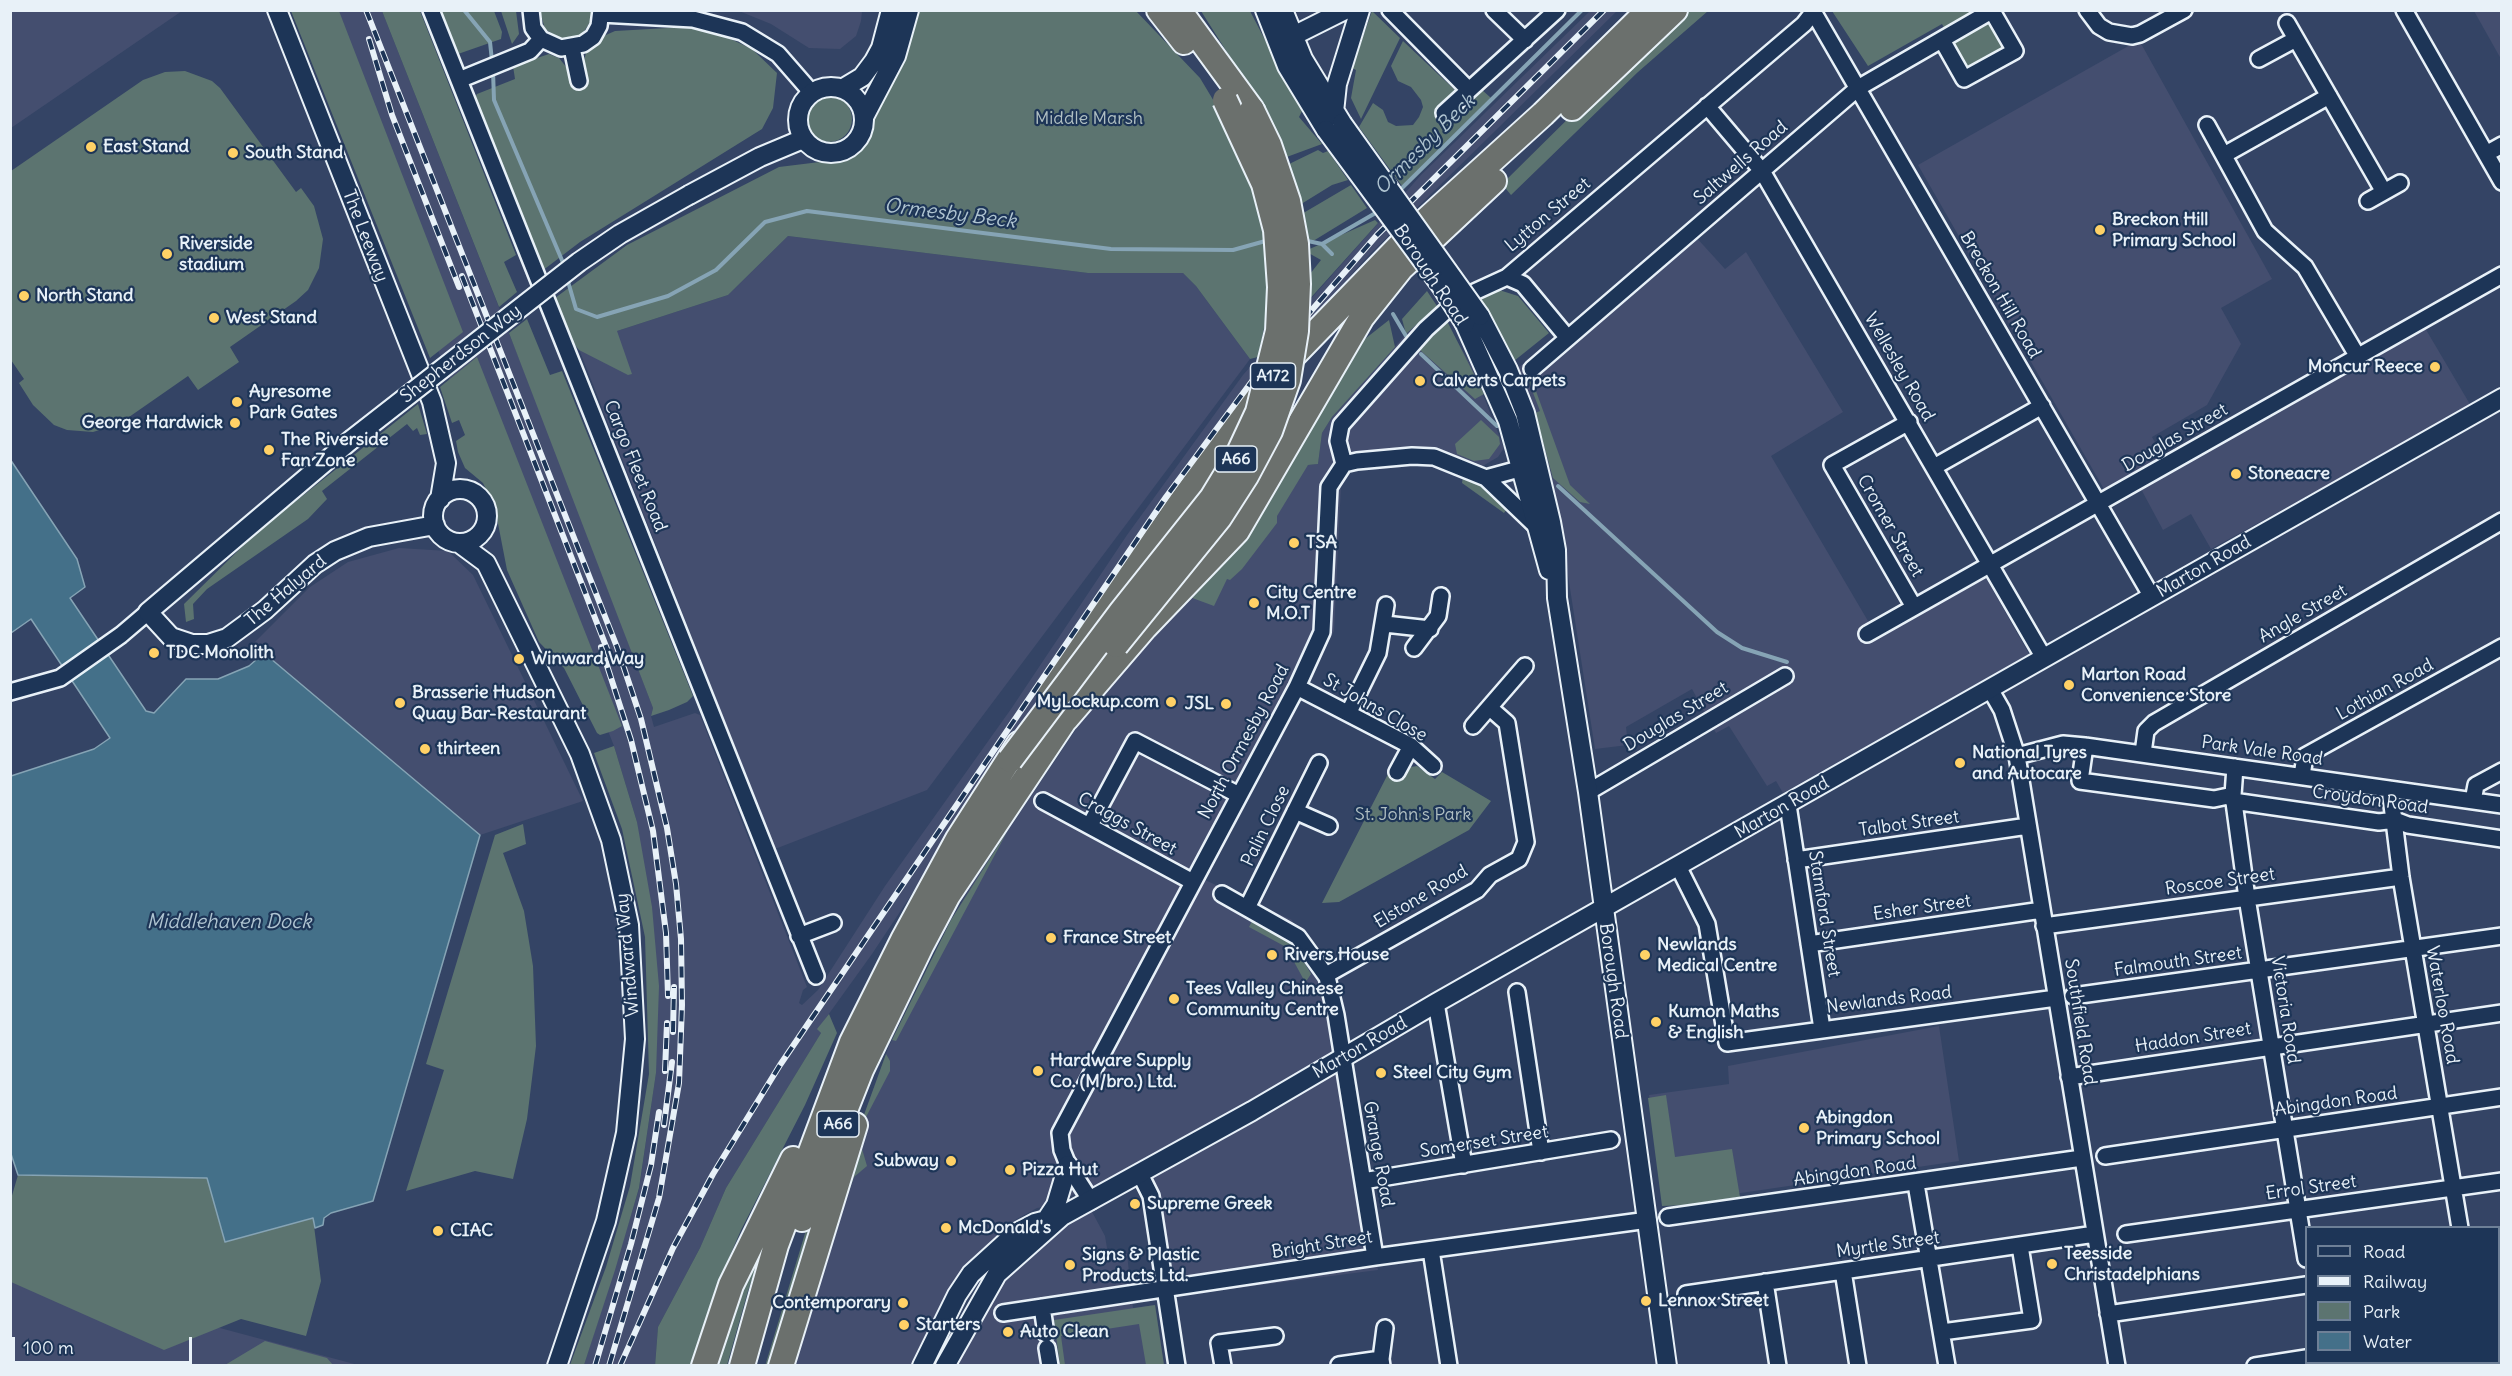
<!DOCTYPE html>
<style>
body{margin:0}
#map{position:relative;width:2512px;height:1376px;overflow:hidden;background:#344465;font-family:Delius,sans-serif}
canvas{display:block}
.frame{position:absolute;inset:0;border:12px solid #e8f1f8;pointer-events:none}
.legend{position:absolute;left:2305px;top:1226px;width:195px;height:138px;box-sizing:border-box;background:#1d3557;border:2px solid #6e8097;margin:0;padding:8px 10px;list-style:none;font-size:18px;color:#e8f1f8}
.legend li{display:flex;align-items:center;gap:12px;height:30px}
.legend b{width:30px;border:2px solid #6e8097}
.scale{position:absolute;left:12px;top:1337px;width:180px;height:27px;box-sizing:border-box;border:3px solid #e8f1f8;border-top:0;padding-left:8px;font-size:18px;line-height:21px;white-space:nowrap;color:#e8f1f8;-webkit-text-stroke:4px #1d3557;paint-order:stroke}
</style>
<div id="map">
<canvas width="2512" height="1376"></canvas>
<div class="frame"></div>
<ul class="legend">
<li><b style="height:8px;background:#1d3557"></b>Road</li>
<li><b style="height:8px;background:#e8f1f8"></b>Railway</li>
<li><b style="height:16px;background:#5c7470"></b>Park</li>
<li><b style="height:16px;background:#447089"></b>Water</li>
</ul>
<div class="scale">100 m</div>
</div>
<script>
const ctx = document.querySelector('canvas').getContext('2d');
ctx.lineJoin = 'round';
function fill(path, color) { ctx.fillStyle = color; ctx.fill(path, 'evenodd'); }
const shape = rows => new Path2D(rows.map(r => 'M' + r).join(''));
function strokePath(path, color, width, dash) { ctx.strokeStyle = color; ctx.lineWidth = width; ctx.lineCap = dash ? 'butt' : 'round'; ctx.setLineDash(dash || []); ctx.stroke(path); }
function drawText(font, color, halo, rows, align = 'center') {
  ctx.font = font + ' Delius,sans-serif'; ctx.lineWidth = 4.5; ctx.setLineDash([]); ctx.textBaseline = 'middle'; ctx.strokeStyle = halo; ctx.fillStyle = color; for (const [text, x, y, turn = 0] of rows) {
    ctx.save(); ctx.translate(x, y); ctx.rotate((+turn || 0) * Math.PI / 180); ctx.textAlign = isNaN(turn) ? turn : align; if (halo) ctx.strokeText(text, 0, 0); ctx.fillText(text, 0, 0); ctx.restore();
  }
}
fill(shape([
 [11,10,182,10,182,11,11,128],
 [302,11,382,11,575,500,653,708,651,716,654,727,695,713,700,715,807,987,803,990,799,1003,802,1005,818,990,885,886,1011,709,1127,535,1243,375,1421,175,1590,11,1617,11,1370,254,1314,316,1249,395,1139,552,872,954,818,1029,821,1033,726,1188,700,1248,658,1327,655,1365,584,1365,639,1189,656,1073,637,822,614,746,597,703,498,500],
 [739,11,862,11,861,21,856,36,840,49,809,48,771,24],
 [2474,11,2501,11,2501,59],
 [2139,40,2272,279,2221,308,2241,344,2207,405,2152,437,2163,456,2104,489,1918,165],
 [1694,235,1725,269,1746,252,1843,412,1771,456,1878,638,1986,578,2029,654,1783,793,1776,781,1767,786,1729,726,1716,733,1692,689,1626,727,1628,745,1595,749,1562,537,1515,370],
 [788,236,1088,273,1183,273,1196,286,1250,359,927,790,775,849,577,344,728,295],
 [1437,306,1472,367,1504,448,1498,457,1481,467,1455,458,1342,464,1334,631,1205,880,1292,920,1323,990,1331,1049,1349,1066,1378,1270,1206,1292,1202,1288,1173,1293,1146,1179,1091,1210,1105,1236,1107,1248,1119,1255,1127,1254,1133,1308,1155,1305,1164,1365,955,1365,1008,1268,1039,1240,1091,1210,1080,1191,1052,1206,1037,1208,1015,1220,963,1272,944,1300,915,1365,788,1366,860,1126,889,1046,951,920,974,881,1084,717,1179,601,1308,465,1318,464,1322,433,1332,417,1406,334],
 [2425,328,2471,406,2211,549,2191,514,2163,530,2141,489],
 [399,548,448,551,473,575,583,801,480,835,253,644,310,587,348,562],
 [1939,1026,1959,1161,1666,1204,1649,1095,1729,1084,1728,1066],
 [11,1272,358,1365,11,1365]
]), '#444e6f');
fill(shape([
 [916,10,1136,11,1200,78,1224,118,1249,171,1262,217,1267,263,1266,319,1258,357,1250,359,1196,286,1183,273,1088,273,788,236,728,295,617,331,632,374,628,375,579,350,574,344,555,298,627,245,779,167,836,160,858,150,870,129,874,111],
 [291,11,339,11,463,332,430,358],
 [382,11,420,11,516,255,504,262,517,292,499,307],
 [440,11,494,11,502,32,501,39,458,54],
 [501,11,516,11,519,34,512,44],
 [540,11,592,11,592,19,581,36,562,40,545,29],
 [1201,11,1250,11,1302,111,1299,117,1322,144,1284,158,1249,87],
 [1372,11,1400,38,1361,119,1351,98,1356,70,1352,68],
 [1677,11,1708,11,1638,72,1511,195,1502,184],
 [1832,11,1988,11,2008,46,1966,67,1942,24,1868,66],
 [703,26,752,49,777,73,773,108,762,129,580,242,542,271,474,99,477,94,515,79,513,66,549,54,559,58,567,68,572,85,584,81,582,67,586,53,599,38,615,31],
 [1403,41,1457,92,1438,110,1448,122,1481,89,1491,98,1402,186,1359,127,1373,103,1383,110,1388,122,1396,126,1413,125,1419,117,1423,107,1421,100,1411,87,1398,81,1391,66],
 [185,71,212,81,220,88,296,192,301,188,314,206,323,239,319,268,308,290,296,301,230,347,239,362,198,390,188,376,119,424,93,432,67,430,54,425,33,405,19,383,24,379,11,360,11,171,143,80,165,72],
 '806 119a23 23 0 1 1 46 0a23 23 0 1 1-46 0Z',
 [1318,150,1323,153,1328,151,1348,180,1332,185,1298,206,1287,165],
 [1351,185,1367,208,1305,246,1300,215],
 [1375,220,1378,223,1307,302,1306,279,1321,260,1305,251],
 [1496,289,1518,296,1549,333,1514,361,1478,296],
 [1427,291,1437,306,1406,334,1402,319],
 [527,319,550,375,562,371,693,696,687,702,669,710,651,716,653,708,509,333],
 [1389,320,1395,347,1332,417,1322,433,1318,464,1308,465,1277,516,1277,523,1242,569,1230,580,1227,579,1214,606,1187,596,1347,353],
 [1447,321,1484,394,1475,399,1420,350],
 [1566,346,1568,348,1532,380,1570,485,1590,504,1580,502,1553,478,1535,413,1540,411,1527,377],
 [477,357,622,726,613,731,600,735,597,733,564,668,539,642,507,570,495,508,483,483,465,468,458,452,456,441,465,435,459,420,452,423,440,387],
 [418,404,427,434,420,435,417,428,413,431,407,424,322,491,327,499,308,519,207,589,193,604,194,619,186,622,184,604,257,532],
 [1481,420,1499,437,1500,444,1489,459,1474,461,1457,454,1455,444],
 [1463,476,1491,491,1510,505,1504,513,1462,483],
 [614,746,637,822,652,907,659,986,656,1073,639,1188,615,1270,584,1365,570,1365,606,1267,630,1186,649,1074,645,937,622,829,594,753],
 [1417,766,1435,779,1442,772,1491,801,1469,830,1339,902,1322,903,1390,770,1402,776,1411,767],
 [523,824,526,844,503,853,524,911,533,966,536,1046,527,1119,513,1179,475,1171,406,1191,444,1070,426,1064,495,835],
 [1008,830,896,1041,892,1040,951,920],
 [1252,921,1294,945,1311,974,1307,980,1305,982,1286,947,1249,927],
 [829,1014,837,1033,805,1105,741,1230,719,1281,696,1365,655,1366,658,1327,700,1248,726,1188,821,1033,817,1029],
 [886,1054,890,1061,890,1071,865,1119,860,1142,867,1166,854,1177,833,1237,860,1126],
 [1666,1095,1675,1157,1732,1149,1740,1197,1687,1205,1662,1206,1648,1098],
 [18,1175,207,1178,225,1242,313,1218,321,1281,306,1336,241,1319,164,1350,11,1282,11,1199],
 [816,1197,823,1199,775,1365,765,1366],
 [771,1225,748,1291,727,1365,711,1366,731,1295],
 [1155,1305,1164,1365,1146,1365,1139,1324,1061,1336,1065,1365,1060,1365,1054,1320],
 [265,1341,327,1358,333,1365,225,1365]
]), '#5c7470');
const water = shape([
 [10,459,77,559,85,587,70,598,146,711,154,713,186,679,218,679,249,666,264,653,480,835,373,1201,331,1213,324,1218,323,1225,315,1228,313,1218,225,1242,207,1178,18,1175,10,1151,11,776,94,749,110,738,31,619,11,633,10,459]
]);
fill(water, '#447089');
strokePath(water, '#86a4b5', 1.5);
strokePath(shape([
 [464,10,490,42,492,61],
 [493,71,494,100,564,265],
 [1397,193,1582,10],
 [1303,240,1322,244,1379,211],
 [1322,244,1332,254],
 [567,278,576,309,597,317,668,296,716,270,765,222,807,211,1111,249,1233,250,1269,240],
 [1393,314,1406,336],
 [1421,354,1497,426],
 [1558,486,1717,632,1742,648,1787,662]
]), '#86a4b5', 4);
const minor = shape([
 [431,10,816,976],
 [531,10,533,28,541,39,561,48,583,44,593,37,599,26,601,10],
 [1390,10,1469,90],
 [1494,10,1525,40],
 [2087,10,2099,26,2109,32,2132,36,2140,34,2184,10],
 [2404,10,2486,154,2502,145],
 [1814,13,2152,597],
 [601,14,693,19,742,32,778,54,812,93],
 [2287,23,2384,192,2400,183],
 [1942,40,1964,79,2015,51,1992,11],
 [572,48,579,81],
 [2259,59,2296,39],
 [459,80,530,51,541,39],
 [1707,106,1762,171,2044,658],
 [1444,113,1557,10],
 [2207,125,2265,231,2305,267,2358,357],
 [2486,154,2502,182],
 [2224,155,2329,96],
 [2368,201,2384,192],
 [1507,277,1523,284,1567,337],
 [1532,369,1858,88,1993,10],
 [1909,422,1832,465,1914,607],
 [1344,464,1338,441,1341,425,1426,329,1459,299,1507,277,1804,24,1815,10],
 [1934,467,2042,406],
 [1486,478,1536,526],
 [1385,624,1430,629],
 [1867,634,2502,275],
 [1414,648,1438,616,1441,596],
 [1297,687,1411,746,1433,766],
 [1990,689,2002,710,2017,756,2117,1366],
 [10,692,60,678,121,635,148,612],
 [1349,712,1378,653,1386,605],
 [1473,726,1525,666],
 [2085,746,2080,781,2214,799,2233,795],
 [2143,753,2146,731,2154,723,2502,521],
 [2017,756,2063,744,2085,746,2502,805],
 [2235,767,2233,795,2247,898,2306,1259],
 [1397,772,1411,746],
 [2302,776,2305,756,2502,647],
 [2390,789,2401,877,2460,1228],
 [1588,792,1785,676],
 [1043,801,1193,882],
 [2233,801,2379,822,2395,820,2408,825,2502,839],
 [2473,801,2476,785,2502,771],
 [1788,805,1822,1029],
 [1295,811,1329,826],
 [1090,825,1135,741,1239,795],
 [1796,860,2028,826],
 [1678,866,1707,924,1727,1043,2056,998],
 [1222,894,1298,937,1327,977,1336,1015,1375,1257],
 [1248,906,1319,763],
 [2044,926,2401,877],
 [799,936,833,923],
 [1809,944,2042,910],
 [1326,975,1477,890,1490,875,1519,859,1526,842,1507,723,1490,708],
 [1517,992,1541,1152],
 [2073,996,2502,936],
 [1436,1003,1464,1165],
 [2069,1077,2502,1013],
 [2105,1156,2502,1097],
 [1140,1174,1151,1196,1177,1366],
 [1363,1181,1611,1140],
 [1916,1184,1947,1366],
 [1091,1201,1068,1165,1062,1150,1060,1133,1297,687,1322,632,1329,487,1344,464,1357,461,1412,456,1434,457,1486,478,1530,466],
 [1668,1217,2082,1158],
 [2126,1234,2502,1181],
 [1431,1250,1449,1366],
 [2498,1257,2502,1257],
 [1843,1271,1858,1366],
 [1765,1282,1778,1366],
 [1686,1294,2095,1234],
 [1042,1307,1046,1334],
 [1003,1313,1375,1257,1648,1220],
 [2108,1314,2306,1285],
 [2498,1331,2502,1330],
 [1942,1332,2032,1320,2020,1246],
 [1047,1348,1050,1366],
 [1381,1359,1385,1328],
 [2324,1362,2324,1366],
 [2404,1362,2405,1366],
 [2483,1362,2484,1366],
 [1339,1365,1381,1359,1382,1366],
 [1223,1366,1219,1343,1275,1336],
 [2255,1366,2306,1358]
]);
const tertiary = shape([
 [277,10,432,402,446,463,440,499],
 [1265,10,1287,66,1326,130],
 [1283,10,1303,59,1342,123],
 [1283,41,1345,10],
 '798 120a33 33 0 1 1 66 0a33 33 0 1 1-66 0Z',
 [842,89,862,77,874,61,881,48,891,10],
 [1334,112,1337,84,1360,10],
 [864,117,896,56,909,10],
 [689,195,760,157,803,139],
 [1480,316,1508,370,1525,413,1551,522,1556,550,1557,598,1588,792,1667,1366],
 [1465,324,1508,421,1549,570],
 [351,440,148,612,171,637,192,644,208,644,227,638,265,610,315,564,335,551,369,537,435,525],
 '433 516a27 27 0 1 1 54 0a27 27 0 1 1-54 0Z',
 [459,543,486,563,580,754,611,840,629,925,635,1039,626,1133,606,1221,557,1366],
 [1046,1220,1056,1205,1068,1165],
 [922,1366,957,1295,971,1274,1016,1233,1035,1223,1062,1216,1252,1111,1436,1003,2502,398],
 [945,1366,997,1274,1061,1217]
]);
const trunk = shape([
 [1159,10,1184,42],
 [1179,10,1252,110],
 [1572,108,1675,10],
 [1049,690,1260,390,1414,231,1543,114,1649,10],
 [1066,719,1145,627,1237,531,1362,317,1401,268,1494,181],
 [802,1219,861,1070,921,946,948,895,1074,706],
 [704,1366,731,1285,793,1159],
 [742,1366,776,1245,852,1042,903,940,958,839,1019,744],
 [781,1366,855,1125]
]);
strokePath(minor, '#e8f1f8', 20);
strokePath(tertiary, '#e8f1f8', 22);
strokePath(trunk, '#e8f1f8', 28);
strokePath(minor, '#1d3557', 15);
strokePath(tertiary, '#1d3557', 18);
strokePath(trunk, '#6b706d', 24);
const rail = shape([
 [366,10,617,647,641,719,667,828,676,884,681,939,682,1005,679,1083,659,1198,609,1366],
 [369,39,392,115,459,287],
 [462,276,609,654],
 [601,647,631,740,653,831,666,933,668,996],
 [673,1032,674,987],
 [665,1071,667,1023],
 [664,1125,672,1062],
 [595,1366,631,1244,651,1165,659,1112],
 [620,1366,673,1248,713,1174,780,1065,1166,497,1264,365,1377,235,1604,10]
]);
strokePath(rail, '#e8f1f8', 6);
strokePath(rail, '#1d3557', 4, [11]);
const tertiaryBridge = shape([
 [1342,123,1480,316],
 [1326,130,1441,286,1465,324],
 [351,440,579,262,620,234,689,195]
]);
const trunkBridge = shape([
 [1116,645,1219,518,1246,476,1270,431,1288,380,1296,331,1298,284,1296,244,1288,201,1269,145,1252,110],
 [1010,760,1122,611,1212,498,1237,457,1258,412,1278,331,1280,287,1276,230,1264,184,1225,100]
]);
strokePath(tertiaryBridge, '#e8f1f8', 22, []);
strokePath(trunkBridge, '#e8f1f8', 28, []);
strokePath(tertiaryBridge, '#1d3557', 18);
strokePath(trunkBridge, '#6b706d', 24);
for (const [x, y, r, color] of [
 [91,147,6,"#ffd166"],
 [233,153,6,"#ffd166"],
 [2100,230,6,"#ffd166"],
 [167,254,6,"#ffd166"],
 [24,296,6,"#ffd166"],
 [214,318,6,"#ffd166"],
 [2435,367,6,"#ffd166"],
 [1420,381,6,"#ffd166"],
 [237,402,6,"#ffd166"],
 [235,423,6,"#ffd166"],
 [269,450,6,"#ffd166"],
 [2236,474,6,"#ffd166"],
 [1294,543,6,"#ffd166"],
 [1254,603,6,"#ffd166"],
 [154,653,6,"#ffd166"],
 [519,659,6,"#ffd166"],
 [2069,685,6,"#ffd166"],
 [1171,702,6,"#ffd166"],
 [400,703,6,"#ffd166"],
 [1226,704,6,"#ffd166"],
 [425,749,6,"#ffd166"],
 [1960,763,6,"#ffd166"],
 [1051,938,6,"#ffd166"],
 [1272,955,6,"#ffd166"],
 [1645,955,6,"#ffd166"],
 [1174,999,6,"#ffd166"],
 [1656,1022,6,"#ffd166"],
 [1038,1071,6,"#ffd166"],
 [1381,1073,6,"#ffd166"],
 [1804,1128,6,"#ffd166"],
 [951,1161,6,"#ffd166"],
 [1010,1170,6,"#ffd166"],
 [1135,1204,6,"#ffd166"],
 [946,1228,6,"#ffd166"],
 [438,1231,6,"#ffd166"],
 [2052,1264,6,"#ffd166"],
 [1070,1265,6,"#ffd166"],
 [1646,1301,6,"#ffd166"],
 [903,1303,6,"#ffd166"],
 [904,1325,6,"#ffd166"],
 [1008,1332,6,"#ffd166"]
]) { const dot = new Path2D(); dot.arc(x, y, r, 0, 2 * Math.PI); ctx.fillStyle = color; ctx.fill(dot); strokePath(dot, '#1d3557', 2); }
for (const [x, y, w] of [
 [1273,376,45],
 [1236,459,42],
 [838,1124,42]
]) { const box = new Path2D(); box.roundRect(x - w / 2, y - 13, w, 26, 4.5); ctx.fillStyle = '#1d3557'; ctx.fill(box); strokePath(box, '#e8f1f8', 1.5); }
drawText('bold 16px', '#e8f1f8', null, [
 ["A172",1273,376],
 ["A66",1236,459],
 ["A66",838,1124]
]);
drawText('18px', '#b0bfc2', '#1d3557', [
 ["Middle Marsh",1089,119],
 ["St. John's Park",1413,815]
]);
drawText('bold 18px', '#e8f1f8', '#1d3557', [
 ["East Stand",103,147],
 ["South Stand",245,153],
 ["Breckon Hill",2112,220],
 ["Primary School",2112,241],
 ["Riverside",179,244],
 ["stadium",179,265],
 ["North Stand",36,296],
 ["West Stand",226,318],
 ["Moncur Reece",2423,367,"right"],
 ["Calverts Carpets",1432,381],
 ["Ayresome",249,392],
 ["Park Gates",249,413],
 ["George Hardwick",223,423,"right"],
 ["The Riverside",281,440],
 ["Fan Zone",281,461],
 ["Stoneacre",2248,474],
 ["TSA",1306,543],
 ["City Centre",1266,593],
 ["M.O.T",1266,614],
 ["TDC Monolith",166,653],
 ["Winward Way",531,659],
 ["Marton Road",2081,675],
 ["Convenience Store",2081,696],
 ["Brasserie Hudson",412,693],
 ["Quay Bar-Restaurant",412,714],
 ["MyLockup.com",1159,702,"right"],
 ["JSL",1214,704,"right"],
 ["thirteen",437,749],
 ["National Tyres",1972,753],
 ["and Autocare",1972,774],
 ["France Street",1063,938],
 ["Newlands",1657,945],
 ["Medical Centre",1657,966],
 ["Rivers House",1284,955],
 ["Tees Valley Chinese",1186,989],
 ["Community Centre",1186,1010],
 ["Kumon Maths",1668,1012],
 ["& English",1668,1033],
 ["Hardware Supply",1050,1061],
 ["Co. (M/bro.) Ltd.",1050,1082],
 ["Steel City Gym",1393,1073],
 ["Abingdon",1816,1118],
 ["Primary School",1816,1139],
 ["Subway",939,1161,"right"],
 ["Pizza Hut",1022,1170],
 ["Supreme Greek",1147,1204],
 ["McDonald's",958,1228],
 ["CIAC",450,1231],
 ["Teesside",2064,1254],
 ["Christadelphians",2064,1275],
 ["Signs & Plastic",1082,1255],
 ["Products Ltd.",1082,1276],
 ["Lennox Street",1658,1301],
 ["Contemporary",891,1303,"right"],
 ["Starters",916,1325],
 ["Auto Clean",1020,1332]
], 'left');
drawText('18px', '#e8f1f8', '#1d3557', [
 ["Saltwells Road",1741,163,-41],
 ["Lytton Street",1548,215,-40],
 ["The Leeway",365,236,69],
 ["Borough Road",1430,275,56],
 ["Breckon Hill Road",2000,295,60],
 ["Shepherdson Way",461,354,-38],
 ["Wellesley Road",1899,367,60],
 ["Douglas Street",2175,438,-30],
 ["Cargo Fleet Road",635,466,68],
 ["Cromer Street",1890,526,60],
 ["Marton Road",2204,567,-30],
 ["The Halyard",286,591,-40],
 ["Angle Street",2303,614,-30],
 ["Lothian Road",2385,690,-29],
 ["St Johns Close",1375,708,30],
 ["Douglas Street",1676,717,-31],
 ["North Ormesby Road",1244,742,-62],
 ["Park Vale Road",2262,751,8],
 ["Croydon Road",2370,800,8],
 ["Marton Road",1782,808,-30],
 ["Craggs Street",1127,824,29],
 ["Talbot Street",1909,824,-8],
 ["Palin Close",1266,826,-64],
 ["Roscoe Street",2220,882,-8],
 ["Elstone Road",1421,897,-31],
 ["Esher Street",1922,908,-8],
 ["Stamford Street",1824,914,81],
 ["Windward Way",628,955,-95],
 ["Falmouth Street",2178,962,-8],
 ["Borough Road",1613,981,82],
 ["Newlands Road",1889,1000,-7],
 ["Waterloo Road",2442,1005,80],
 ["Victoria Road",2285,1010,81],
 ["Southfield Road",2080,1022,81],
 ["Haddon Street",2193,1038,-9],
 ["Marton Road",1360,1048,-30],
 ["Abingdon Road",2336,1102,-8],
 ["Somerset Street",1484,1142,-9],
 ["Grange Road",1378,1154,80],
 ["Abingdon Road",1855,1172,-8],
 ["Errol Street",2311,1188,-8],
 ["Bright Street",1322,1245,-9],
 ["Myrtle Street",1888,1245,-8]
]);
drawText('italic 20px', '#afc4d1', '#1d3557', [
 ["Ormesby Beck",1425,145,-45],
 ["Ormesby Beck",950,214,7],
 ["Middlehaven Dock",229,922]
]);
</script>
